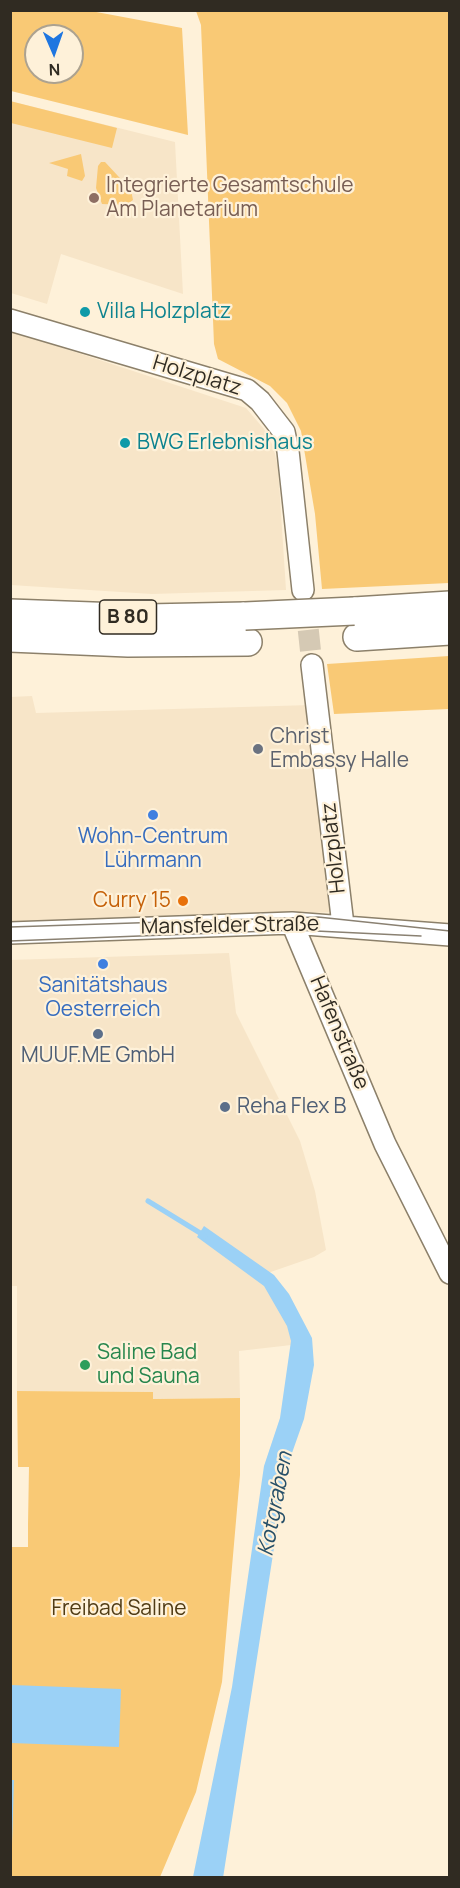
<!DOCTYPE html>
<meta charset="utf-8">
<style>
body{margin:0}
#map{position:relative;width:460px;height:1888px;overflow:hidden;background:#fef1d9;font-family:Manrope,sans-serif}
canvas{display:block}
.frame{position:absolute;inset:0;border:12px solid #302b22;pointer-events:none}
.north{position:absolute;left:24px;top:24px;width:60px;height:60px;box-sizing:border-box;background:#fef1d9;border:2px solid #aca290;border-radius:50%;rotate:178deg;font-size:16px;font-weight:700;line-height:24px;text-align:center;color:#302b22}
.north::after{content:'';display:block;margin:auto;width:21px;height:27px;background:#1f76e0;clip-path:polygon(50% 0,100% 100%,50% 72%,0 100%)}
</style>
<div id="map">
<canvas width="460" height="1888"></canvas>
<div class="frame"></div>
<div class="north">N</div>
</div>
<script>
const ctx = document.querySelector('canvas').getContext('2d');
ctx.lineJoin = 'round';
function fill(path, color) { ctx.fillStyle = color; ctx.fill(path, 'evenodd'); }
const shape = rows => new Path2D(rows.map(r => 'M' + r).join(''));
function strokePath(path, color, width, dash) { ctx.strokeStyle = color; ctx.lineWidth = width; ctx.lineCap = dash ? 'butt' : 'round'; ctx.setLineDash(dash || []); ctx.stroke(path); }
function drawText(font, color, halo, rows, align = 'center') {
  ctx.font = font + ' Manrope,sans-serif'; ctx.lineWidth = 4.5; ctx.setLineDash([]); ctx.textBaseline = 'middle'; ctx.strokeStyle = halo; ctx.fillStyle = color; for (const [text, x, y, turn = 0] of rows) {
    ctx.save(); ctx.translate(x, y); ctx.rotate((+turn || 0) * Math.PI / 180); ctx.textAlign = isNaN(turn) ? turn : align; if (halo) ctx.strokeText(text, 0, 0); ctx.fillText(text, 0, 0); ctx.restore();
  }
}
fill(shape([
 [10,101,175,142,183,294,61,254,47,304,11,293],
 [11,331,246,408,264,429,273,446,278,467,286,590,152,594,11,585],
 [32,696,36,713,311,705,336,912,11,925,10,697],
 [229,953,236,1013,300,1141,315,1191,326,1250,314,1257,262,1275,300,1344,239,1351,240,1398,153,1399,152,1392,17,1391,17,1286,10,1286,10,960]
]), '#f7e5c8');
fill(shape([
 [11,10,91,11,182,28,188,135,11,91],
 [36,36,72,36,72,72,36,72],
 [196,11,449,11,449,583,322,589,315,514,301,431,287,403,270,386,218,359,214,344,201,25],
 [10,101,117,128,112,148,11,123],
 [81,154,85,176,82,181,67,176,68,169,49,163],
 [101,162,105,162,131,190,133,200,126,205,102,204,96,188,98,166],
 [449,656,449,709,334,714,327,664],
 [17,1391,153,1392,153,1399,240,1398,240,1475,222,1682,196,1792,160,1877,11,1878,11,1547,28,1547,28,1524,29,1467,18,1467]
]), '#f9c975');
fill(shape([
 [204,1226,274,1275,289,1294,312,1338,314,1365,304,1419,286,1470,223,1878,193,1877,232,1687,264,1466,280,1418,291,1341,287,1326,264,1286,197,1237],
 [11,1685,121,1689,119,1747,11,1743],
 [11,1780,14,1780,12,1844,10,1844]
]), '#9bd1f6');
strokePath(shape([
 [148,1201,205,1236]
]), '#9bd1f6', 5);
strokePath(shape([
 [305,599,312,665]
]), '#d5c9b4', 21, [21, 10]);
const minor = shape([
 [10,320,247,390,260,401,284,432,288,451,303,590],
 [312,665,343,925],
 [292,923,385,1144,450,1273],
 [10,933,292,923,450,935]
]);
const major = shape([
 [354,611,450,605],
 [10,613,147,618,245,616],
 [357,637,450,631],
 [10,638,128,643,248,642]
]);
strokePath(minor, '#8c806a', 24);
strokePath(major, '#8c806a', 30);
strokePath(minor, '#fff', 21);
strokePath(major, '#fff', 27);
strokePath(shape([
 [10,927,318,917,450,931],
 [10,941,295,930,421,936]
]), '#8a8172', 1.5);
const majorBridge = shape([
 [245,616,354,611]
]);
strokePath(majorBridge, '#8c806a', 30, []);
strokePath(majorBridge, '#fff', 27);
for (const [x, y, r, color] of [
 [94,198,6,"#8d6e63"],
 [85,312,6,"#0f9aa8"],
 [125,443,6,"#0f9aa8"],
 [258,749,6,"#6b7280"],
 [153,815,6,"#3f7fe0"],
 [183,901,6,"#e8710a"],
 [103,964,6,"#3f7fe0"],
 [98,1034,6,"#5c6f8a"],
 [225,1107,6,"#5c6f8a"],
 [85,1365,6,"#2e9e5b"]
]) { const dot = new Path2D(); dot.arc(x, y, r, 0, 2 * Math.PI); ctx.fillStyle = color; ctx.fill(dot); strokePath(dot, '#fef1d9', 2); }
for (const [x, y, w] of [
 [128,617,57]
]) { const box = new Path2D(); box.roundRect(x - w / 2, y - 17, w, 34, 4.5); ctx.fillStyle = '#fef1d9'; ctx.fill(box); strokePath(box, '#302b22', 1.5); }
drawText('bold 20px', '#302b22', null, [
 ["B 80",128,617]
]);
drawText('21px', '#785e54', '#fef1d9', [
 ["Integrierte Gesamtschule",106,186],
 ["Am Planetarium",106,210]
], 'left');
drawText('21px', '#0d838f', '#fef1d9', [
 ["Villa Holzplatz",97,312],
 ["BWG Erlebnishaus",137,443]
], 'left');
drawText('21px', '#302b22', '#fef1d9', [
 ["Holzplatz",197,376,17],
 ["Holzplatz",334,848,-96],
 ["Mansfelder Straße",230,926,-1],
 ["Hafenstraße",339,1033,67]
]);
drawText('21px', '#5b616d', '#fef1d9', [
 ["Christ",270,737],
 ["Embassy Halle",270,761]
], 'left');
drawText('21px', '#366cbe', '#fef1d9', [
 ["Wohn-Centrum",153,837],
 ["Lührmann",153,861],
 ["Sanitätshaus",103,986],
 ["Oesterreich",103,1010]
]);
drawText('21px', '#c56008', '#fef1d9', [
 ["Curry 15",171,901]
], 'right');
drawText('21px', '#4e5e75', '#fef1d9', [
 ["MUUF.ME GmbH",98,1056],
 ["Reha Flex B",237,1107,"left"]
]);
drawText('21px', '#27864d', '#fef1d9', [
 ["Saline Bad",97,1353],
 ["und Sauna",97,1377]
], 'left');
drawText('21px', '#503b14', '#fef1d9', [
 ["Freibad Saline",119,1609]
]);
drawText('italic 22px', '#264f68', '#fef1d9', [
 ["Kotgraben",276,1504,-79]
]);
</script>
